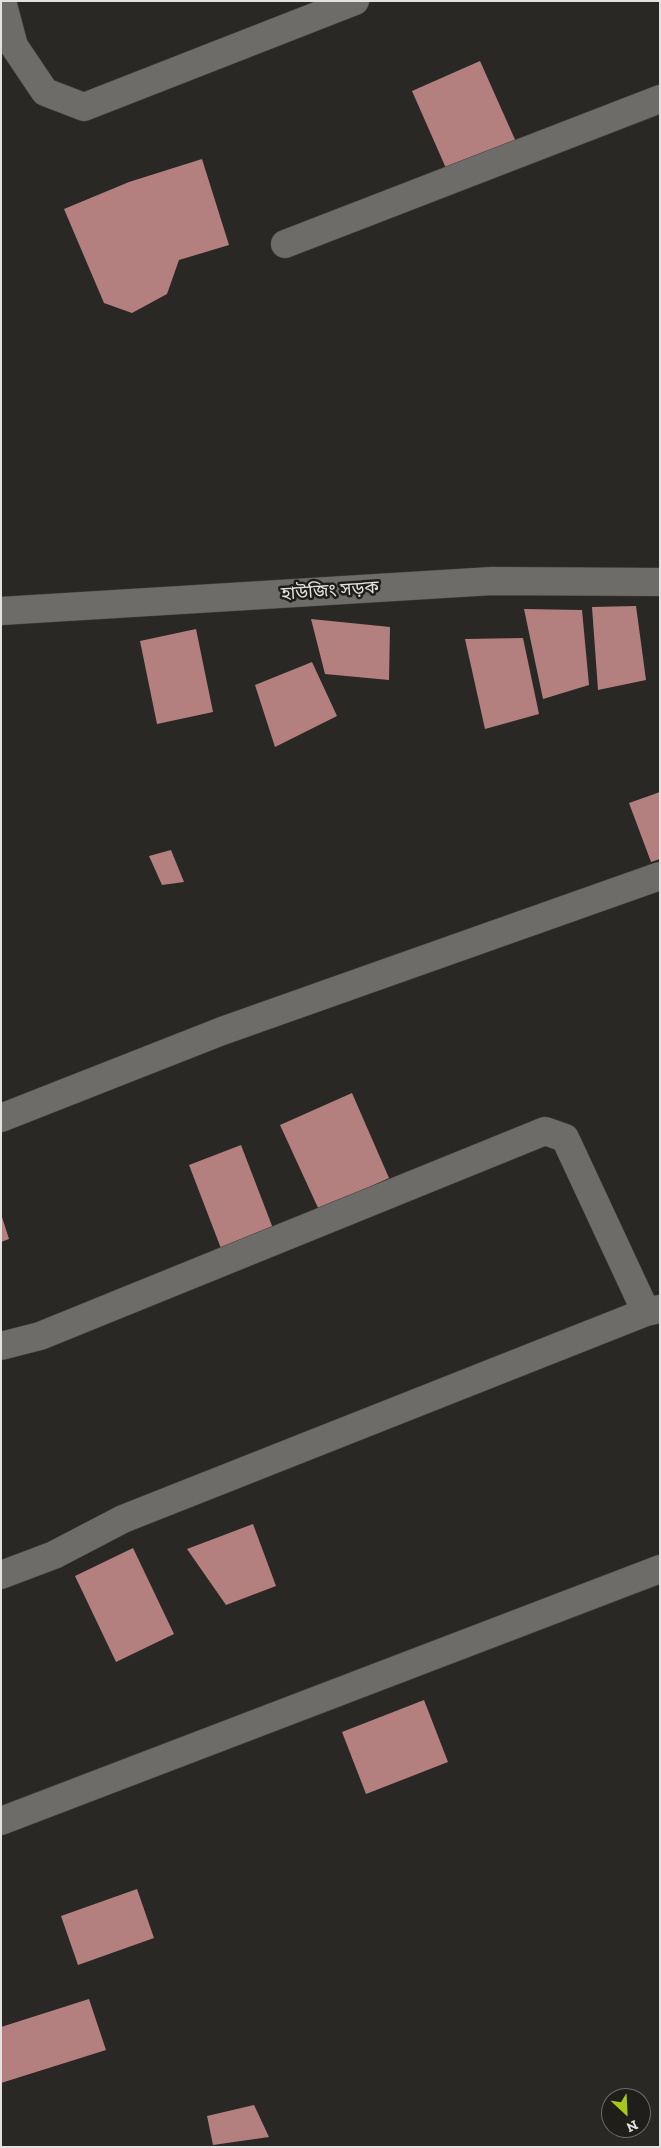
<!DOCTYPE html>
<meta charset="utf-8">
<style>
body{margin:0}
#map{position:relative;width:661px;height:2148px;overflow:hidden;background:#2a2824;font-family:"Zilla Slab",serif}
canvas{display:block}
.frame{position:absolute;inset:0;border:2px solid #e4e2e0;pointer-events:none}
.north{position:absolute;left:601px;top:2088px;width:50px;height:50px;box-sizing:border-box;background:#201e1b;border:1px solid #6e6c6a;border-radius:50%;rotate:155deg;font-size:14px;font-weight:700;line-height:20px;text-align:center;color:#e4e2e0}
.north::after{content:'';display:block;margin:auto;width:18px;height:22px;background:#a9c71a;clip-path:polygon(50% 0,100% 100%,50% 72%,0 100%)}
</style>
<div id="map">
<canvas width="661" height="2148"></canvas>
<div class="frame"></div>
<div class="north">N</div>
</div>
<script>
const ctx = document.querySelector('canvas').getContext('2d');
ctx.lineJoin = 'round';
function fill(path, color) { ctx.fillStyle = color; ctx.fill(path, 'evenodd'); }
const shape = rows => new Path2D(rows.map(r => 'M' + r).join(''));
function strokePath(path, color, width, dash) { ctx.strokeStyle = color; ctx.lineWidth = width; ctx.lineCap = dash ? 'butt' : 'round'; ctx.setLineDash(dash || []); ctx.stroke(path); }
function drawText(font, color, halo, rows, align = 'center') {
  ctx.font = font + ' "Zilla Slab","Noto Sans Bengali",serif'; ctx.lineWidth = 5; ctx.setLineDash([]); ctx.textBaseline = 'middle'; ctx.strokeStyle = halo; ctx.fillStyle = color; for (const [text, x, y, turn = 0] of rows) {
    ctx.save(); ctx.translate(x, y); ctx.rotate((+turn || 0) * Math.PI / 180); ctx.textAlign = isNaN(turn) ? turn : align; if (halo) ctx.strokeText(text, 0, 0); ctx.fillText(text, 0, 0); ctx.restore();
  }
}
fill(shape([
 [480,61,517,144,449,175,412,91],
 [202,159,229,245,179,260,167,294,132,313,104,303,64,209,129,182],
 [636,606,646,680,598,690,592,607],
 [524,609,582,610,589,685,543,699],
 [311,619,390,627,389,680,325,674],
 [196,629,213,712,157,724,140,641],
 [523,638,539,714,485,729,465,639],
 [312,662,337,716,275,747,255,685],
 [660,792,660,859,651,862,629,803],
 [171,850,184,882,162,885,149,856],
 [352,1093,389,1178,319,1210,280,1125],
 [241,1145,274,1231,222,1251,189,1165],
 [1,1214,9,1239,1,1242],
 [253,1524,276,1586,226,1605,187,1549],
 [133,1548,174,1634,116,1662,75,1576],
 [424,1700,448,1762,366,1794,342,1732],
 [137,1889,154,1938,78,1965,61,1916],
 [89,1999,106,2050,1,2083,1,2027],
 [254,2105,269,2137,213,2145,207,2116]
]), '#b3807f');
const minor = shape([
 [2,1,14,46,45,92,84,107,355,1],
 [285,244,660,99],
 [1,611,492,581,660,582],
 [1,1118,222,1031,660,876],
 [1,1346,40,1336,545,1131,565,1138,646,1312],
 [1,1575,54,1555,123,1519,646,1312,660,1309],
 [1,1821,660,1569]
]);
strokePath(minor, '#444340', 29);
strokePath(minor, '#6e6c68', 28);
drawText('18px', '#e4e2e0', '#201e1b', [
 ["হাউজিং সড়ক",330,591,-4]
]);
</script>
